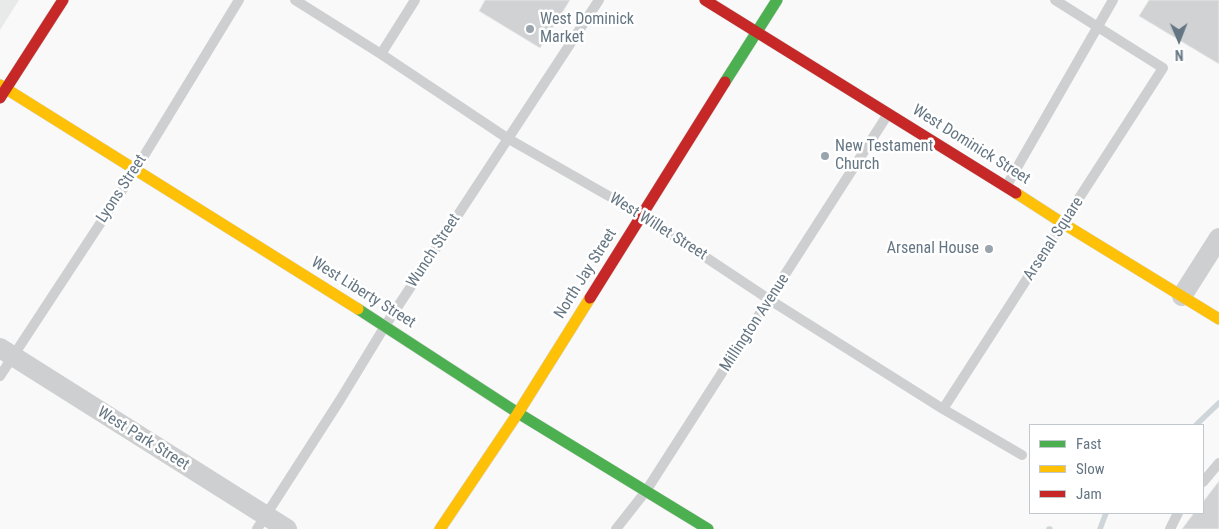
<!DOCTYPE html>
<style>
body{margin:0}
#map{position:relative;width:1219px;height:529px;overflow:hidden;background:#f9f9f9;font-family:"Roboto Condensed",sans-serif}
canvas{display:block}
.legend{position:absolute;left:1029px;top:424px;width:175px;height:90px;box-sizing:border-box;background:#fff;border:1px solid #c1c8cd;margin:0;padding:6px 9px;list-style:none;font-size:15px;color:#657683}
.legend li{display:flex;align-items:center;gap:10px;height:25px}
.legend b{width:25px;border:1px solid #c1c8cd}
.north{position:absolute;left:1154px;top:15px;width:50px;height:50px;-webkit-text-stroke:4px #fff;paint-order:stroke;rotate:179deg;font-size:14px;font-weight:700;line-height:20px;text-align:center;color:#657683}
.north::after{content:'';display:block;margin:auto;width:18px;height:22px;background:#657683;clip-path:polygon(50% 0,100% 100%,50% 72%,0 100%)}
</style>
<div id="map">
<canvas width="1219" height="529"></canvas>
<ul class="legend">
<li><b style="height:6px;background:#4caf50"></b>Fast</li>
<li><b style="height:6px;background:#ffc107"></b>Slow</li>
<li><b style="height:6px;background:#c62828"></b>Jam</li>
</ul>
<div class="north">N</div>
</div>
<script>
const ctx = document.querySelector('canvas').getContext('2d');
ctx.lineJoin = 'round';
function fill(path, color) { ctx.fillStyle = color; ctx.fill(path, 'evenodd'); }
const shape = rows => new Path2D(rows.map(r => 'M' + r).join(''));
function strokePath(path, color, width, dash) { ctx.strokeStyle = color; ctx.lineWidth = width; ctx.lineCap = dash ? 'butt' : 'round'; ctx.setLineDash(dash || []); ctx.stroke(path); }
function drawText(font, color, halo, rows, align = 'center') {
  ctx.font = font + ' "Roboto Condensed",sans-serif'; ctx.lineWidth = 5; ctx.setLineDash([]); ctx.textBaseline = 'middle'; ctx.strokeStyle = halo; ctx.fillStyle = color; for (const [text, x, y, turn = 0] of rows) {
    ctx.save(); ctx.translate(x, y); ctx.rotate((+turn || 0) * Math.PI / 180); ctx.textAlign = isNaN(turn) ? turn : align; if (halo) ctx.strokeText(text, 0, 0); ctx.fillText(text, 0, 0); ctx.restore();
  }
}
fill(shape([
 [0,0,19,0,0,30]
]), '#e8e9e9');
strokePath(shape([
 [1196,425,1219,403],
 [1049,529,1050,529],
 [1100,529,1106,513]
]), '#ced6d9', 5.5);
const building = shape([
 [485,0,570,0,540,48,479,11,485,0],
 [1149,0,1219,0,1219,64,1139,16,1149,0],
 [1219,481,1219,529,1182,529,1194,513,1203,513,1203,502,1219,481]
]);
fill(building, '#d0d2d3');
strokePath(building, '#e8e8e8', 1);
const fast = shape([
 [725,82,777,0],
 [358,309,518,413,708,529]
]);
const slow = shape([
 [0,85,358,309],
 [1016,193,1064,224,1219,319],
 [440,529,518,413,590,298]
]);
const jam = shape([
 [705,0,1016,193],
 [0,98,63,0],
 [590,298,725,82]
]);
strokePath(fast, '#d5d6d7', 12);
strokePath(slow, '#d5d6d7', 12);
strokePath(jam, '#d5d6d7', 12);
strokePath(shape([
 [295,0,381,54,507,138,642,215,770,300,943,409,1022,455],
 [381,54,415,0],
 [1007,185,1113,0],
 [0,376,136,169,239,0],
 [943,409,1163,68,1055,0],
 [1203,482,1219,463],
 [257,529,340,400,385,326,599,0],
 [616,529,646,491,888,114],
 [1170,529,1178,513]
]), '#cecfd0', 10);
strokePath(shape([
 [1182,296,1219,238],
 [0,348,287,529]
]), '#cecfd0', 20);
strokePath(fast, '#4caf50', 11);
strokePath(slow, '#ffc107', 11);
strokePath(jam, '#c62828', 11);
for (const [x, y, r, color] of [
 [530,29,5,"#99a4ac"],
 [825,156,5,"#99a4ac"],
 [989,249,5,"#99a4ac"]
]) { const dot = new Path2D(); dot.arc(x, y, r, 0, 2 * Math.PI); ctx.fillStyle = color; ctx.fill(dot); strokePath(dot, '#fff', 2); }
drawText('16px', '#657683', '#fff', [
 ["West Dominick",540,20],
 ["Market",540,38],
 ["New Testament",835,147],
 ["Church",835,165],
 ["Arsenal House",979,249,"right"]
], 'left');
drawText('16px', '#657683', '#fff', [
 ["West Dominick Street",971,145,32],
 ["Lyons Street",122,189,-57],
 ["West Willet Street",658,227,32],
 ["Arsenal Square",1054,239,-57],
 ["Wunch Street",434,251,-57],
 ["North Jay Street",586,274,-58],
 ["West Liberty Street",363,293,32],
 ["Millington Avenue",755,323,-57],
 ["West Park Street",143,439,32]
]);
</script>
